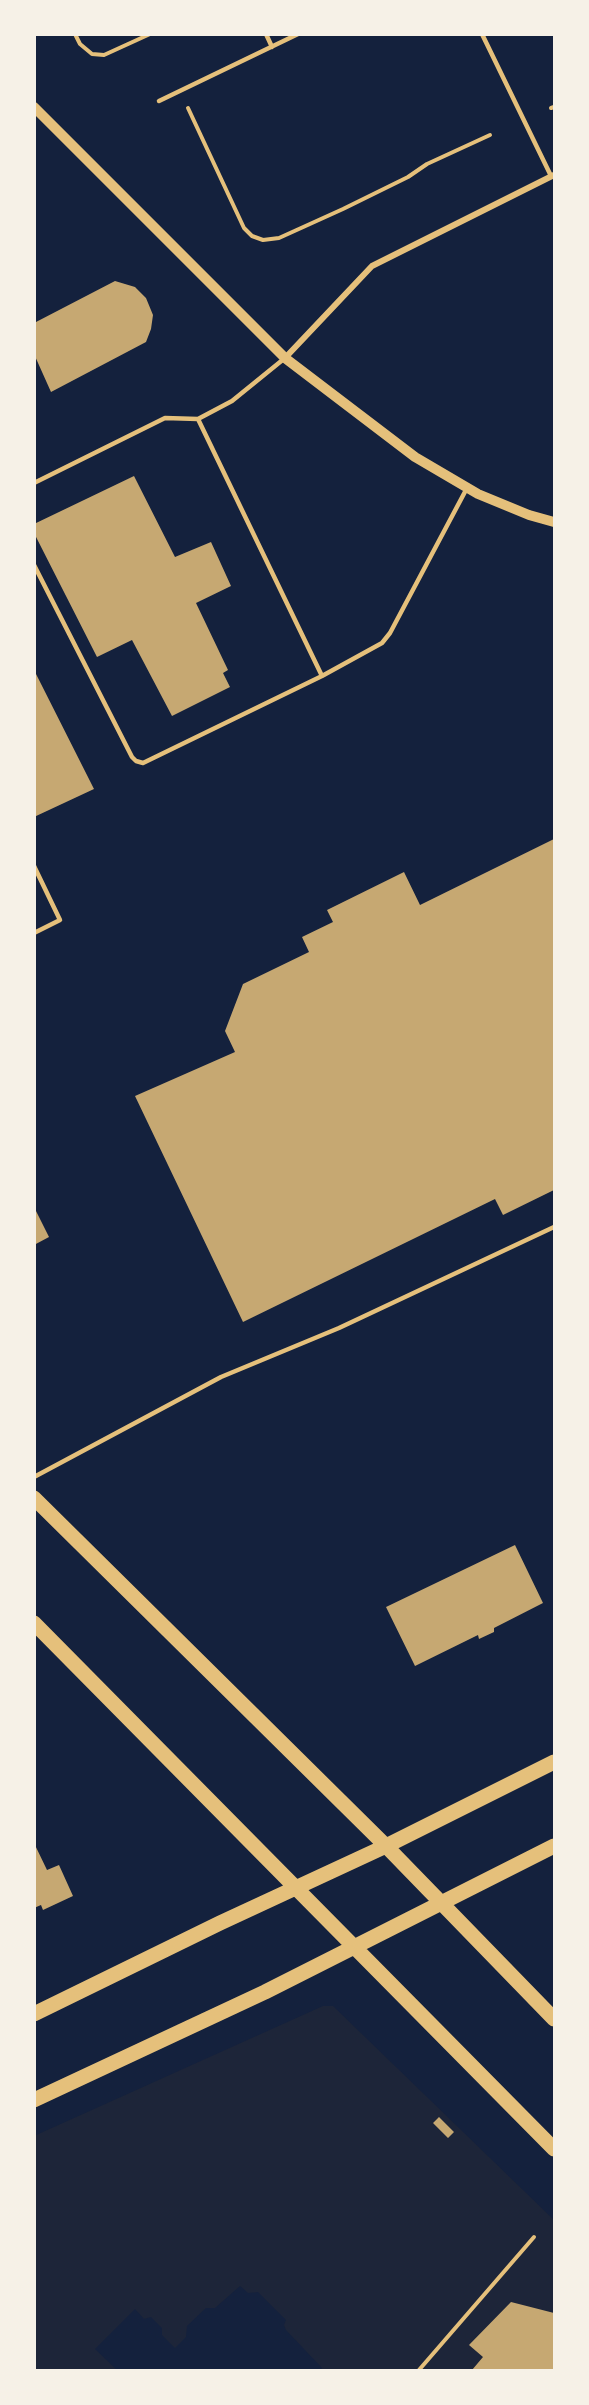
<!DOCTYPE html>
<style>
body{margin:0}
#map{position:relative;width:589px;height:2405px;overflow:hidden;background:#14213d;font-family:Commissioner,sans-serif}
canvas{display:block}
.frame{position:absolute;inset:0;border:36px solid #f6f1e7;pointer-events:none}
</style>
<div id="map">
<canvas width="589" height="2405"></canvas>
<div class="frame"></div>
</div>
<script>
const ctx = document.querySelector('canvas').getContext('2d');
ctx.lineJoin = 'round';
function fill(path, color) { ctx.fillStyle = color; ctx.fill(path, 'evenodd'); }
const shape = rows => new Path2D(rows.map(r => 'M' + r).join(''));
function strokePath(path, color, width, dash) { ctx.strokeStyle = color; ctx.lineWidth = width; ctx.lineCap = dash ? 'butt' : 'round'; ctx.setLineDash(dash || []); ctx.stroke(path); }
fill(shape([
 [323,2006,333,2006,554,2220,554,2370,320,2370,322,2368,286,2330,284,2325,286,2320,258,2292,248,2293,240,2286,215,2308,206,2308,187,2326,186,2337,175,2348,162,2335,162,2328,151,2317,144,2319,135,2309,95,2349,117,2370,35,2370,34,2136]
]), '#1d2539');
fill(shape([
 [115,281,135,287,146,298,153,315,151,329,146,342,51,392,34,354,36,322],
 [134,476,175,557,211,542,231,586,196,603,228,670,223,673,230,687,172,716,132,640,97,657,34,533,34,524],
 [34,670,94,789,34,817],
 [554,839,554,1190,503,1215,495,1199,243,1322,135,1096,235,1052,225,1031,243,984,309,952,302,937,333,922,327,910,404,872,420,905],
 [34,1207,49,1237,34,1245],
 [515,1545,543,1603,494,1628,494,1632,479,1639,478,1635,415,1666,386,1607],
 [34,1843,47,1870,59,1865,73,1896,43,1910,41,1905,34,1908],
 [439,2117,454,2132,448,2138,433,2123],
 [511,2302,554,2313,554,2370,472,2370,483,2357,469,2345]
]), '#c6a872');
strokePath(shape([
 [75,34,80,44,92,54,104,55,150,34],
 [188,108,244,228,252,236,263,240,279,238,343,209,408,177,427,164,490,135],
 [551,108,554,107],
 [419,2370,534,2237]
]), '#e5c07b', 4);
strokePath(shape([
 [266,34,272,47],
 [482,34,551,176],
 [159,101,298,34],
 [198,419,322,676],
 [34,483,165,418,198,419,232,401,285,358],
 [34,565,132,757,136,761,143,763,322,676,382,643,390,633,467,488],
 [34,866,60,920,34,933],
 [34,1477,221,1377,339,1328,554,1227]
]), '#e5c07b', 4.5);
strokePath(shape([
 [285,358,372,266,554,175]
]), '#e5c07b', 6);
strokePath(shape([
 [34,107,285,358,415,457,478,494,529,515,554,522]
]), '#e5c07b', 10);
strokePath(shape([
 [34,1498,386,1846,554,2019],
 [34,1623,554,2149],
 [34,2014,220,1923,386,1846,554,1762],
 [34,2100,265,1992,554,1846]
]), '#e5c07b', 15);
</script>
